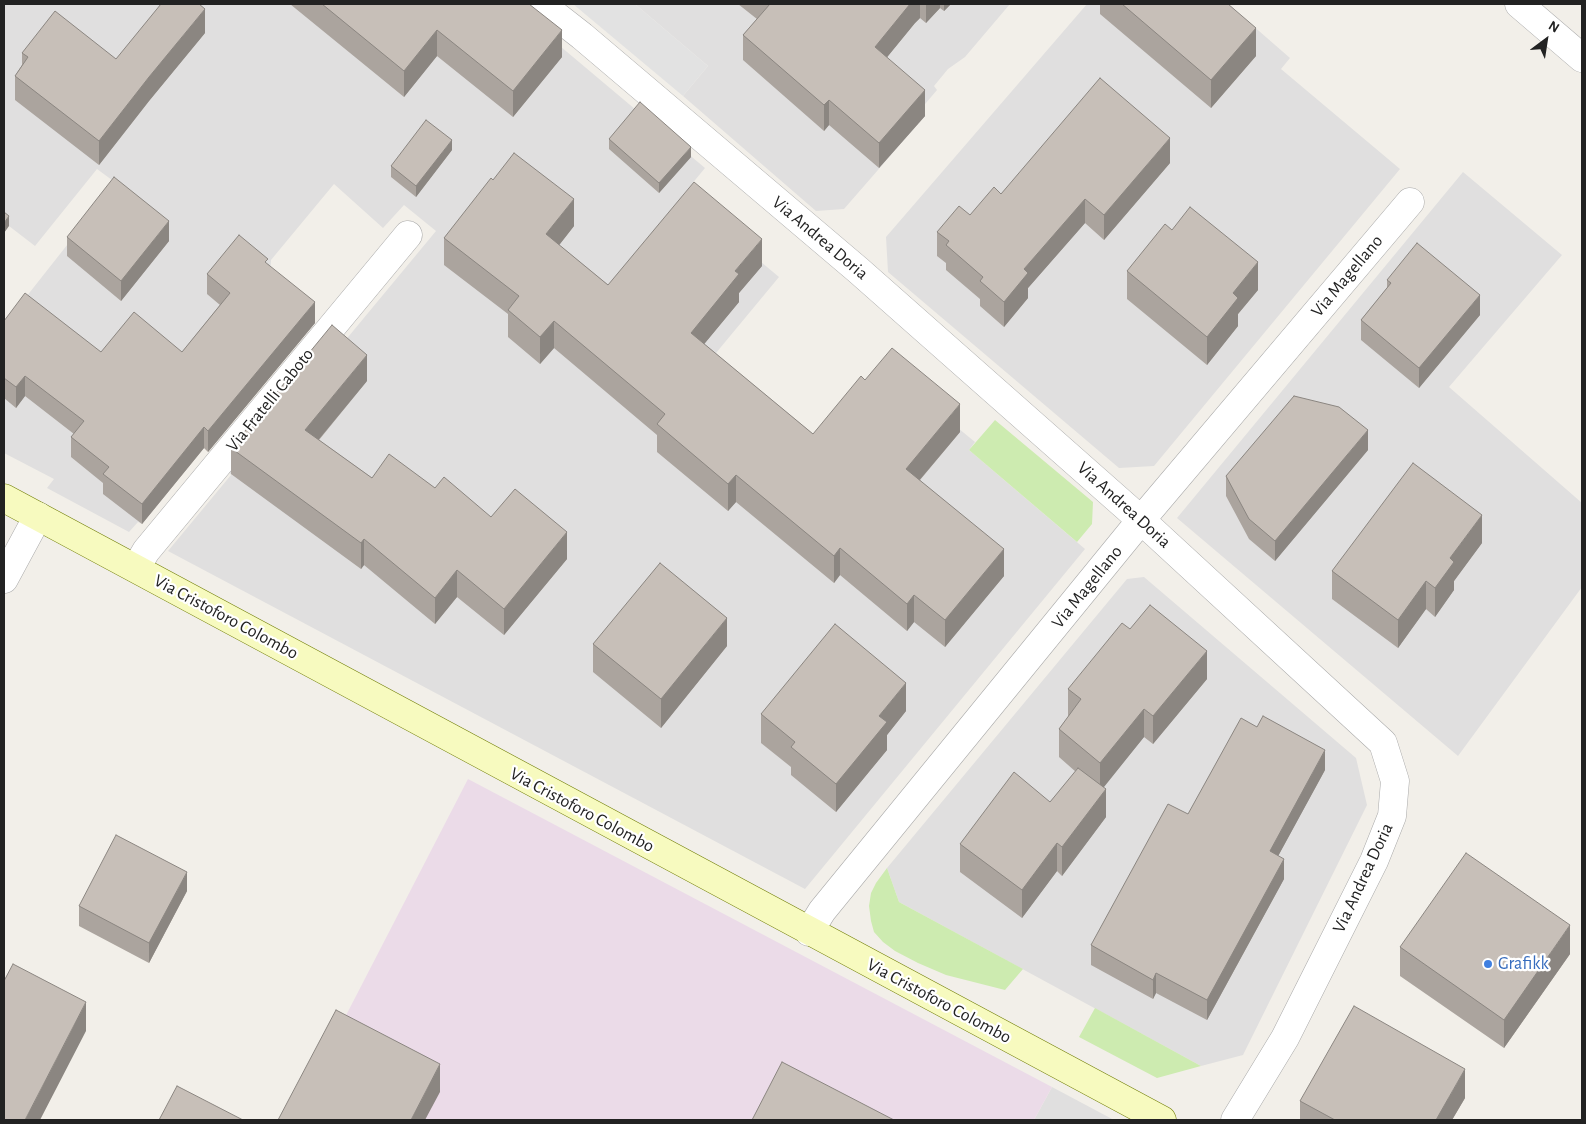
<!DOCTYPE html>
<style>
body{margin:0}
#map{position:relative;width:1586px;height:1124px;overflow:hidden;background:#f2efe9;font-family:"Alegreya Sans",sans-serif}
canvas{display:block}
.frame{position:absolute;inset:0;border:5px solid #222;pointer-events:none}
.north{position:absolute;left:1521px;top:15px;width:50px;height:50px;-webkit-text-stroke:4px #fff;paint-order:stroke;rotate:31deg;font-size:14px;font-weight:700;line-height:20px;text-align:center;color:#222}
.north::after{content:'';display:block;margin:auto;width:18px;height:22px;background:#222;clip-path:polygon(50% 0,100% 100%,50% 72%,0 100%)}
</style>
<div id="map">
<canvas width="1586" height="1124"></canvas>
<div class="frame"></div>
<div class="north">N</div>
</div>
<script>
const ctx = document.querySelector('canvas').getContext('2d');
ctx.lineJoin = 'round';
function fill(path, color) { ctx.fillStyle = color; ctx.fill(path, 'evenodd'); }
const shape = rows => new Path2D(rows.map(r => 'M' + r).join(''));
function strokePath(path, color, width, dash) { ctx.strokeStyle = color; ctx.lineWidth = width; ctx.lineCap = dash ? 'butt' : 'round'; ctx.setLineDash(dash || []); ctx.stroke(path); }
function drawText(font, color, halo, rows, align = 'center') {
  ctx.font = font + ' "Alegreya Sans",sans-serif'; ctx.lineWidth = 4.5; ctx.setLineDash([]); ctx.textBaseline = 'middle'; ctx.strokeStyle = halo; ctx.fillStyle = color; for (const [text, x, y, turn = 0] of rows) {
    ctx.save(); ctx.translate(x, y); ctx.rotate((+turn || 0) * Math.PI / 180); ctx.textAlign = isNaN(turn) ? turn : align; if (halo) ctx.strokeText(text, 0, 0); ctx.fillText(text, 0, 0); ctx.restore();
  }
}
fill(shape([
 [4,4,510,4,705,168,682,196,779,277,716,353,816,440,880,364,975,442,969,450,1085,549,805,889,168,551,231,475,229,472,334,354,436,231,404,205,383,228,334,184,271,260,270,276,315,314,310,319,315,323,289,354,284,350,206,443,142,524,138,522,129,532,47,488,54,479,4,453,4,325,116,183,97,169,35,246,9,226,4,233],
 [635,4,1010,4,965,57,948,69,934,86,937,90,920,110,925,116,844,209,816,211,683,96,708,66],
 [1087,4,1228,4,1290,58,1281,69,1400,169,1154,466,1119,468,888,272,886,237],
 [1463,172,1562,255,1449,387,1582,503,1582,587,1458,756,1177,518],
 [1144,577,1356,758,1367,805,1243,1055,1201,1066,899,902,887,868,1127,579],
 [1052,1087,1114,1120,1034,1120]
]), '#e0dfdf');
fill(shape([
 [468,779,1052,1087,1034,1120,292,1120]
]), '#ebdbe8');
fill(shape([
 [995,420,1093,502,1092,524,1077,542,969,450],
 [887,868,899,902,1023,969,1005,990,946,975,918,963,895,951,883,942,874,932,871,921,869,906,871,893,876,883],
 [1095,1008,1201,1066,1157,1078,1079,1037]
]), '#cdebb0');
fill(shape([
 [573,4,635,4,708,66,683,96]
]), '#e2e2e2');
const street = shape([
 [541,4,582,36,858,270,1141,520,1383,743,1395,781,1392,816,1374,861,1285,1038,1235,1120],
 [1519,4,1582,58],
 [136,568,146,551,408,235],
 [4,579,38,516],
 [809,932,822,911,1141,520,1410,202]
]);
const secondary = shape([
 [4,498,1162,1120]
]);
strokePath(street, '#a9a9a9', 29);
strokePath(secondary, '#707d05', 29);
strokePath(street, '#fff', 28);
strokePath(secondary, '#f7fabf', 28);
fill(shape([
 [290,4,529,4,562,57,513,117,437,56,404,97],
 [738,4,951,4,944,11,940,8,926,23,920,18,915,23,887,57,925,116,879,168,829,125,824,131,743,60,743,35,757,19],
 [1100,4,1228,4,1256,56,1211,108,1100,14],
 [205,33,149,101,99,165,15,100,15,76,22,65,22,53,116,59],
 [609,139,691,157,659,193,609,149],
 [452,150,416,197,391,177,391,166],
 [1170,163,1104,240,1085,223,1028,288,1028,298,1004,327,980,306,980,299,946,270,946,263,937,256,937,232,970,215,1001,194],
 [493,180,574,226,559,245,608,285,762,266,739,293,739,302,704,344,813,434,865,380,960,432,920,480,1004,576,945,647,914,622,907,631,840,575,834,583,736,502,728,511,657,452,657,435,554,348,540,364,508,337,508,314,444,265,444,238],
 [1172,230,1258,290,1238,314,1238,326,1207,365,1127,299,1127,271],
 [67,237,169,241,121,301,67,256],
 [268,264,315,323,208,452,204,448,142,524,103,494,103,483,71,457,71,437,74,434,25,396,16,408,4,398,4,321,101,352,182,352,220,305,207,294,207,274],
 [1387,280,1480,315,1419,388,1361,340,1361,320,1387,288],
 [367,381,319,440,372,478,435,488,567,559,504,635,457,597,435,624,364,565,361,569,231,474,231,448],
 [1368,450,1275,561,1249,539,1226,496,1226,476],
 [1482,543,1454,581,1454,590,1435,617,1426,609,1398,648,1332,599,1332,571],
 [1130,629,1207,679,1153,744,1144,737,1103,787,1106,817,1062,876,1057,871,1022,918,960,872,960,844,1050,802,1076,772,1059,757,1059,729,1068,717,1068,689],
 [593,644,727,646,661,728,593,672],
 [906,711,887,735,887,750,836,812,791,775,791,767,761,743,761,714],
 [1325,770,1278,856,1284,879,1207,1020,1156,993,1153,999,1091,965,1091,945,1188,814],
 [187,891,149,963,79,926,79,906],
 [1400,947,1570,954,1504,1048,1400,976],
 [1465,1098,1452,1120,1300,1120,1300,1101]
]), '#aba49e');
fill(shape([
 [910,4,920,4,920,18,915,23,875,72,875,47],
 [926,4,940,4,940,8,926,23],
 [944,4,951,4,944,11],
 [205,9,205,33,149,101,99,165,99,141,149,77],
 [1256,28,1256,56,1211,108,1211,80],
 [437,30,437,56,404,97,404,71],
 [562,30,562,57,513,117,513,91],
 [925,90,925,116,879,168,879,143],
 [829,100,829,125,824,131,824,105],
 [1170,138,1170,163,1104,240,1104,215],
 [452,140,452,150,416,197,416,186],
 [691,147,691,157,659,193,659,183],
 [574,199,574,226,546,262,546,234],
 [1085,199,1085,223,1028,288,1028,298,1004,327,1004,302,1024,269],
 [9,216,9,226,4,233,4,223],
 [169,221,169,241,121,301,121,281],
 [762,239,762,266,739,293,739,302,691,360,691,333,735,271],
 [1258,262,1258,290,1238,314,1238,326,1207,365,1207,337,1233,293],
 [1480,295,1480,315,1419,388,1419,368],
 [315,302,315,323,208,452,208,431],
 [554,321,554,348,540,364,540,337],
 [367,355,367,381,305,456,305,430],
 [25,376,25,396,16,408,16,387],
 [960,404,960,432,906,496,906,469],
 [204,427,204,448,142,524,142,504],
 [1368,430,1368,450,1275,561,1275,541],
 [736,475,736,502,728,511,728,484],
 [1482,515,1482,543,1454,581,1454,590,1435,617,1435,588,1450,558],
 [567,532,567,559,504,635,504,609],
 [364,539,364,565,361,569,361,543],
 [840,548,840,575,834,583,834,556],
 [1004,549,1004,576,945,647,945,620],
 [457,570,457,597,435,624,435,598],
 [1426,581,1426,609,1398,648,1398,620],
 [914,595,914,622,907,631,907,604],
 [727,618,727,646,661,728,661,699],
 [1207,651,1207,679,1153,744,1153,716],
 [906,683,906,711,887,735,887,750,836,812,836,784,879,716],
 [1144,709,1144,737,1100,792,1100,763],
 [1325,750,1325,770,1270,871,1270,851],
 [1106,789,1106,817,1062,876,1062,847],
 [1057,843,1057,871,1022,918,1022,890],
 [1284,859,1284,879,1207,1020,1207,1000],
 [187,872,187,891,149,963,149,943],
 [1570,925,1570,954,1504,1048,1504,1020],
 [1156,973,1156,993,1153,999,1153,980],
 [86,1002,86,1031,40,1120,25,1120],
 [440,1064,440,1092,425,1120,411,1120],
 [1465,1069,1465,1098,1452,1120,1436,1120]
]), '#8b8681');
const building = shape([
 [161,4,199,4,205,9,149,77,99,141,15,76,28,57,22,53,55,11,116,59,161,4],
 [322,4,529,4,562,30,513,91,437,30,404,71,322,4],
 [769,4,910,4,875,47,925,90,879,143,829,100,824,105,743,35,770,4,769,4],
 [1122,4,1228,4,1256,28,1211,80,1122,4],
 [1100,78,1170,138,1104,215,1085,199,1024,269,1028,273,1004,302,980,281,983,277,946,245,949,241,937,232,959,206,970,215,994,187,1001,194,1100,78],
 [640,102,691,147,659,183,609,139,640,102],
 [426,120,452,140,416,186,391,166,426,120],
 [514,153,574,199,546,234,608,285,694,182,762,239,735,271,739,274,691,333,813,434,861,376,865,380,892,348,960,404,906,469,1004,549,945,620,914,595,907,604,840,548,834,556,736,475,728,484,657,424,665,414,554,321,540,337,508,310,519,296,444,238,491,178,493,180,514,153],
 [114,177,169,221,121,281,67,237,114,177],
 [1190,207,1258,262,1233,293,1238,298,1207,337,1127,271,1165,224,1172,230,1190,207],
 [4,212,9,216,4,223,4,212],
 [239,235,268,259,265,262,315,302,208,431,204,427,142,504,103,474,109,467,71,437,84,421,25,376,16,387,4,378,4,321,25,293,101,352,134,312,182,352,230,293,207,274,239,235],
 [1417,243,1480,295,1419,368,1361,320,1391,283,1387,280,1417,243],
 [332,325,367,355,305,430,372,478,389,454,435,488,444,477,491,517,515,489,567,532,504,609,457,570,435,598,364,539,361,543,231,448,332,325],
 [1294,396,1339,407,1368,430,1275,541,1249,519,1226,476,1294,396],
 [1413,463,1482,515,1450,558,1454,562,1435,588,1426,581,1398,620,1332,571,1413,463],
 [660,563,727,618,661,699,593,644,660,563],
 [1150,605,1207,651,1153,716,1144,709,1100,763,1059,729,1081,699,1068,689,1122,623,1130,629,1150,605],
 [835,624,906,683,879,716,887,722,836,784,791,747,795,742,761,714,835,624],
 [1263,716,1325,750,1270,851,1284,859,1207,1000,1156,973,1153,980,1091,945,1168,804,1188,814,1241,718,1257,727,1263,716],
 [1078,768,1106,789,1062,847,1057,843,1022,890,960,844,1014,772,1050,802,1078,768],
 [116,835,187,872,149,943,79,906,116,835],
 [1466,853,1570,925,1504,1020,1400,947,1466,853],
 [13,964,86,1002,25,1120,4,1120,4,981,13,964],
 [1354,1006,1465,1069,1436,1120,1335,1120,1300,1101,1354,1006],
 [336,1010,440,1064,411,1120,278,1120,336,1010],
 [782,1062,894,1120,752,1120,782,1062],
 [177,1086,243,1120,159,1120,177,1086]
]);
fill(building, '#c7bfb8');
strokePath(building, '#8b8681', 1);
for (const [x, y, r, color] of [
 [1488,964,5,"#3f7fe0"]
]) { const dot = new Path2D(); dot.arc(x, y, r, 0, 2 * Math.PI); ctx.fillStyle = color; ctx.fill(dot); strokePath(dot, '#fff', 2); }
drawText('18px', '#222', '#fff', [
 ["Via Andrea Doria",820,238,40],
 ["Via Magellano",1347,276,-50],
 ["Via Fratelli Caboto",270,400,-51],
 ["Via Andrea Doria",1124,505,42],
 ["Via Magellano",1087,587,-51],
 ["Via Cristoforo Colombo",226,617,28],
 ["Via Cristoforo Colombo",582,810,28],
 ["Via Andrea Doria",1363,878,-65],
 ["Via Cristoforo Colombo",939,1001,28]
]);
drawText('18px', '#366cbe', '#fff', [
 ["Grafikk",1498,964]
], 'left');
</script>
